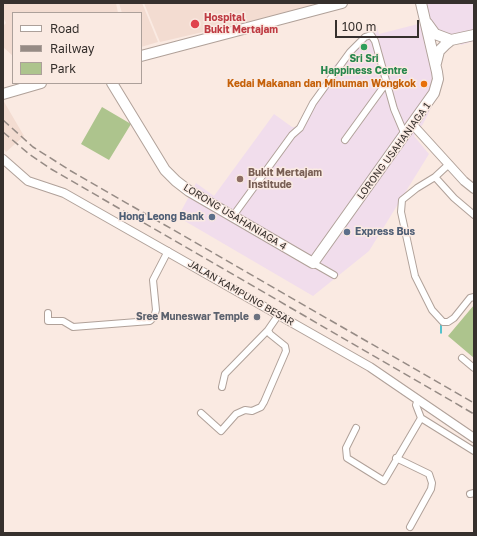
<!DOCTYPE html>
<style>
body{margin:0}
#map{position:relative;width:477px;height:536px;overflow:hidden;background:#faeae2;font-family:"Golos Text",sans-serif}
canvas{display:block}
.frame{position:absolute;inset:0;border:4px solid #36302d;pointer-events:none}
.legend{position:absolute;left:12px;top:12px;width:130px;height:72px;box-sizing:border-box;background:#faeae2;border:1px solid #aca09a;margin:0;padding:5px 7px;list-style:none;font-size:12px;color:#36302d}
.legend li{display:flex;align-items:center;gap:8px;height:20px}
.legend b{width:20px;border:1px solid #aca09a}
.scale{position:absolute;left:335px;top:20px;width:84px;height:18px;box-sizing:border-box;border:2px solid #36302d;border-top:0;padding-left:5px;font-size:12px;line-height:14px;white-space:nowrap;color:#36302d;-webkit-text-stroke:3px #faeae2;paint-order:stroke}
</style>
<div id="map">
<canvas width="477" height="536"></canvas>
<div class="frame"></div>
<ul class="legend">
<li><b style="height:5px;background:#fff"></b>Road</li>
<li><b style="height:5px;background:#968b85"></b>Railway</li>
<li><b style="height:11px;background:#adc48d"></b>Park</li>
</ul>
<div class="scale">100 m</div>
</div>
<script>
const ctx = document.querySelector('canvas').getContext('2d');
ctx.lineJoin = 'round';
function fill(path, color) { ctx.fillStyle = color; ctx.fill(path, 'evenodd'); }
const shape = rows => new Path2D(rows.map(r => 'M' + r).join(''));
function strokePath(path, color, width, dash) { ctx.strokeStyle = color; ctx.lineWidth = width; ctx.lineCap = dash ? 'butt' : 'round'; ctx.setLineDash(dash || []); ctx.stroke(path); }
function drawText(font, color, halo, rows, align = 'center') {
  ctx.font = font + ' "Golos Text",sans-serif'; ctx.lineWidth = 3; ctx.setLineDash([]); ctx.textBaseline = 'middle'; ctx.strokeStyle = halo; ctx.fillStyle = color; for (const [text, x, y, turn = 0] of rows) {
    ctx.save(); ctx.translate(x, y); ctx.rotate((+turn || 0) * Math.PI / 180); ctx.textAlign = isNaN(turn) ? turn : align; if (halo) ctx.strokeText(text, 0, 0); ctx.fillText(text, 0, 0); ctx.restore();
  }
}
fill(shape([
 [423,3,474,3,474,41,461,45,452,38,432,28],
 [422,23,439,92,423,124,414,136,429,154,369,251,313,296,178,217,196,183,214,196,274,114,292,127,297,127,310,102,334,66,369,29,376,24,379,34]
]), '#f1ddec');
fill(shape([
 [3,3,116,3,118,13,13,13,13,56,3,47,3,26,6,23,3,17],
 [119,3,142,3,158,42,141,47,141,13,122,13],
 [144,3,314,3,315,6,160,42],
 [3,100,24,136,6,152,3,148]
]), '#f3dcd1');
fill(shape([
 [102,107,131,124,109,160,81,144],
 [474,305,474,358,448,336]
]), '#adc48d');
strokePath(shape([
 [441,333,441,323]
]), '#1eb4c6', 1.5);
const minor = shape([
 [345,140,387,82],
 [449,164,435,177,417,188,402,200,401,212,415,276,432,310,443,322,448,322,454,318,470,298,474,297],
 [435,177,454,198,474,215],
 [233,216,292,135,300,128,313,103,350,52,365,37,371,35,375,41,394,109,405,135],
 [313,263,334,275],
 [48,313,48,321,63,321,73,327,150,321,154,317,156,310,153,280,168,251],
 [462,358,474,368],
 [222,387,225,374,268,330],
 [201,413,221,431,236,414,245,410,252,411,261,407,264,402,286,351,285,346,270,334,268,330,279,314],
 [421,418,474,451],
 [356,428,346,448,347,458,384,481,421,418,416,405,418,399],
 [396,458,429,474,432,483,431,489,410,527],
 [470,494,474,493]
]);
const tertiary = shape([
 [413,125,464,181,474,189],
 [3,159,28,181,64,193,370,367,474,438]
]);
const primary = shape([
 [427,23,435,34,451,40],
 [141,56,342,3],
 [436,63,439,51,446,44,451,40,474,35],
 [112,83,151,147,165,170,176,181,189,191,313,263,434,93,438,79,437,72,421,3],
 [3,94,41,83]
]);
strokePath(minor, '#b0a199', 8);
strokePath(tertiary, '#b0a199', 10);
strokePath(primary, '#b0a199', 12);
strokePath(minor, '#fff', 6);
strokePath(tertiary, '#fff', 8);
strokePath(primary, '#fff', 10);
strokePath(shape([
 [3,120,33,147,71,171,474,403],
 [3,132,29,154,51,169,474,414]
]), '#968b85', 1.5, [8, 4]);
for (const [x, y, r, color] of [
 [195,24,5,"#e0444e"],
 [364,47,4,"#2e9e5b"],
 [424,84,4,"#e8710a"],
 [240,179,4,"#8d6e63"],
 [212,217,4,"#5c6f8a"],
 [347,232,4,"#5c6f8a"],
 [257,317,4,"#6b7280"]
]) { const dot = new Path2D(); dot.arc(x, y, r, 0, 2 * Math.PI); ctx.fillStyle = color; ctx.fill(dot); strokePath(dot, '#faeae2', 1.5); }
drawText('bold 10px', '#be3a42', '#faeae2', [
 ["Hospital",204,18],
 ["Bukit Mertajam",204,30]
], 'left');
drawText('bold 10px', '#27864d', '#faeae2', [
 ["Sri Sri",364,59],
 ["Happiness Centre",364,71]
]);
drawText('bold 10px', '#c56008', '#faeae2', [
 ["Kedai Makanan dan Minuman Wongkok",416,84]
], 'right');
drawText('10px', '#36302d', '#faeae2', [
 ["LORONG USAHANIAGA 1",394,151,-54],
 ["LORONG USAHANIAGA 4",235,217,31],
 ["JALAN KAMPUNG BESAR",241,293,30]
]);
drawText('bold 10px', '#785e54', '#faeae2', [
 ["Bukit Mertajam",248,173],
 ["Institude",248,185]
], 'left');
drawText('bold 10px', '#4e5e75', '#faeae2', [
 ["Hong Leong Bank",204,217],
 ["Express Bus",355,232,"left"]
], 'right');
drawText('bold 10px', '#5b616d', '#faeae2', [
 ["Sree Muneswar Temple",249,317]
], 'right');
</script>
